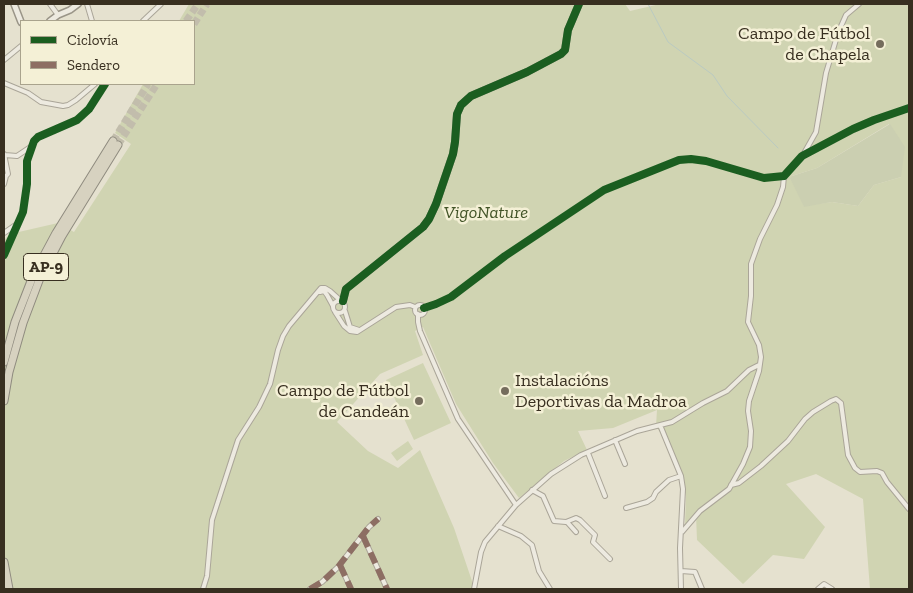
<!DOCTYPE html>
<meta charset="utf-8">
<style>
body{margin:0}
#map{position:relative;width:913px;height:593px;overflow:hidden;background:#e5e1cf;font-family:"Zilla Slab",serif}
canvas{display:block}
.frame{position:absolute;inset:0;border:5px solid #382f20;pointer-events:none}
.legend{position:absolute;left:20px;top:20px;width:175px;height:65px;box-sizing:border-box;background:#f4f0d6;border:1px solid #a9a38d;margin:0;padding:6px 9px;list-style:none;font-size:15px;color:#382f20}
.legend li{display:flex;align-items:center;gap:10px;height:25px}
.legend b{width:25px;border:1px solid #a9a38d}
</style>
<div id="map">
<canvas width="913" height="593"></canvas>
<div class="frame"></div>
<ul class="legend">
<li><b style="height:6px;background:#1b5e20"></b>Ciclovía</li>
<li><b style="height:6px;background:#8d6e63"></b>Sendero</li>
</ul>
</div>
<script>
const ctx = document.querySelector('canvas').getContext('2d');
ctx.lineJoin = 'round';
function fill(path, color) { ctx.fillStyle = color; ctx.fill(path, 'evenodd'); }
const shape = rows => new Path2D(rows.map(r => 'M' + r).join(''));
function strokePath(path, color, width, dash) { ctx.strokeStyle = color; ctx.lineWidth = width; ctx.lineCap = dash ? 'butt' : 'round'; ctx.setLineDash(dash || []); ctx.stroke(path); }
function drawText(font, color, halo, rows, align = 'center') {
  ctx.font = font + ' "Zilla Slab",serif'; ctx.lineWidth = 5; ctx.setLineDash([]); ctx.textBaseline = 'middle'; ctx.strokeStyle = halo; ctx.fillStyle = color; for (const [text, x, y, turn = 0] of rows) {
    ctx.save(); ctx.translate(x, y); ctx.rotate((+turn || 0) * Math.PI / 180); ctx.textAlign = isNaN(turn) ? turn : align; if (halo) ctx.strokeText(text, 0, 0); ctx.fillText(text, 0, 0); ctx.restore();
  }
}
fill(shape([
 [189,4,625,4,630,11,660,4,909,4,909,589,870,589,863,499,816,474,786,484,825,527,804,559,773,555,743,584,697,540,696,515,685,525,686,496,678,464,669,446,656,426,657,410,613,428,578,431,587,450,564,461,519,498,493,463,456,404,423,327,415,331,423,355,380,374,337,422,368,451,398,468,420,450,454,528,473,584,471,589,4,589,4,240,10,234,58,223,74,232,131,144,115,133,143,84,194,84,194,21,179,21],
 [889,124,901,177,874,185,858,206,832,202,804,206,792,176,817,168],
 [423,363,451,423,414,440,386,380],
 [408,441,413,449,397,461,391,453]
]), '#d0d4b2');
fill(shape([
 [890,124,905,147,901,177,874,185,858,206,832,202,804,207,790,178,792,176,817,168]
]), '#cbcfb1');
strokePath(shape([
 [648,4,668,42,713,75,727,96,778,148]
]), '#bacac2', 1);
strokePath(shape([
 [186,21,198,4],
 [194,24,207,4],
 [113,141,148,84],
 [118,145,157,84]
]), '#c2bdac', 7, [7, 3.5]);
const street = shape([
 [50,4,58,15],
 [87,4,92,21],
 [143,21,161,4],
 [4,60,21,46],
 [4,83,28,93,41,102,63,106,68,105,76,100,95,84],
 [4,154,8,174,6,176,4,184],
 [5,155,17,156,32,146],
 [803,155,816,132,826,73,838,33,846,15,859,4],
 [4,233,17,224],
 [4,255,23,212,27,184,27,161,34,141,38,137,77,120,89,109,105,84],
 [320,292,324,291,327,295,333,306],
 '333 307a6 6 0 1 1 12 0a6 6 0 1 1-12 0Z',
 '415 310a5 5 0 1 1 10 0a5 5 0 1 1-10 0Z',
 [424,308,436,304,451,297,505,256,604,190,679,160,691,159,706,161,764,178,784,176,802,156,853,129,874,120,909,108],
 [345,311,350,327,359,330],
 [335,312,344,326,350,331,357,332,396,307,410,305,415,307],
 [418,314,418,322,420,331,458,419,516,505],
 [660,425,681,476,683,489,680,548,681,589],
 [615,440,625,464],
 [588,453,605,496],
 [731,485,739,483,761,466,788,441,805,419,813,412,831,401,836,399,841,403,848,455,855,468,860,472,877,471,882,473,887,482,909,509],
 [532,490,543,496,554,521,566,522,576,518,580,520,595,535,593,542,610,559],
 [626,508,647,502,653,498,656,492,669,480,681,476],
 [567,522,576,532],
 [498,526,521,536,532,545,539,571,550,589],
 [682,532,700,511,729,489,743,464,750,447,751,431,748,411,749,401,759,371,761,357,759,345,748,322,751,296,751,264,760,239,777,205,783,187,784,176],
 [363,536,387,589],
 [340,565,351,589],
 [681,571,695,572,702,589],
 [203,589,207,576,212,520,238,440,259,407,270,384,278,350,283,336,289,326,321,288,325,288,330,291,340,300],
 [310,589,322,582,338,567,369,527,378,519],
 [474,589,481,552,485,542,516,505,551,474,581,455,637,431,672,422,703,403,727,391,749,370,759,365],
 [818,589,824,584,832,589]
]);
const secondary = shape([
 [14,4,21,22],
 [50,21,58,15,70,10,78,4],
 [343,301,346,289,423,227,429,219,436,204,453,154,455,142,457,114,461,105,471,96,527,72,561,54,565,50,568,30,579,4]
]);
const highway = shape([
 [4,362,15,322,33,276,56,233,113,141],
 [4,401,9,372,23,323,40,278,62,236,118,145],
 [4,562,9,589]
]);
strokePath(street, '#aaa598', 6);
strokePath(secondary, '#9a9588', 8);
strokePath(highway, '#8f8b7f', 9);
strokePath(street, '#edeae0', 4);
strokePath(secondary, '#edeae0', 5);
strokePath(highway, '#d7d2c0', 7);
strokePath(shape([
 [363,536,387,589],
 [340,565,351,589],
 [310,589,322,582,338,567,369,527,378,519]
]), '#8d6e63', 6, [12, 6]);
strokePath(shape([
 [4,255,23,212,27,184,27,161,34,141,38,137,77,120,89,109,105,84],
 [343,301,346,289,423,227,429,219,436,204,453,154,455,142,457,114,461,105,471,96,527,72,561,54,565,50,568,30,579,4],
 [424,308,436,304,451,297,505,256,604,190,679,160,691,159,706,161,764,178,784,176,802,156,853,129,874,120,909,108]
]), '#1b5e20', 8);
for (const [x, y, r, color] of [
 [880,44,5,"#756d5d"],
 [505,391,5,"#756d5d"],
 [419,401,5,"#756d5d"]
]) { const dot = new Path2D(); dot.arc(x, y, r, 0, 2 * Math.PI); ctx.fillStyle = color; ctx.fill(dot); strokePath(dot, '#f4f0d6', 2); }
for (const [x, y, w] of [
 [46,267,45]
]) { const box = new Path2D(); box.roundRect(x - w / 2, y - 13.5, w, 27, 4); ctx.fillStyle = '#f4f0d6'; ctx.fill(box); strokePath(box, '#382f20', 1); }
drawText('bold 16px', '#382f20', null, [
 ["AP-9",46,267]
]);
drawText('18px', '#382f20', '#f4f0d6', [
 ["Campo de Fútbol",870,34],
 ["de Chapela",870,55],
 ["Instalacións",515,381,"left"],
 ["Deportivas da Madroa",515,402,"left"],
 ["Campo de Fútbol",409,391],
 ["de Candeán",409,412]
], 'right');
drawText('italic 18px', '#425427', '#f4f0d6', [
 ["VigoNature",486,213]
]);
</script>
